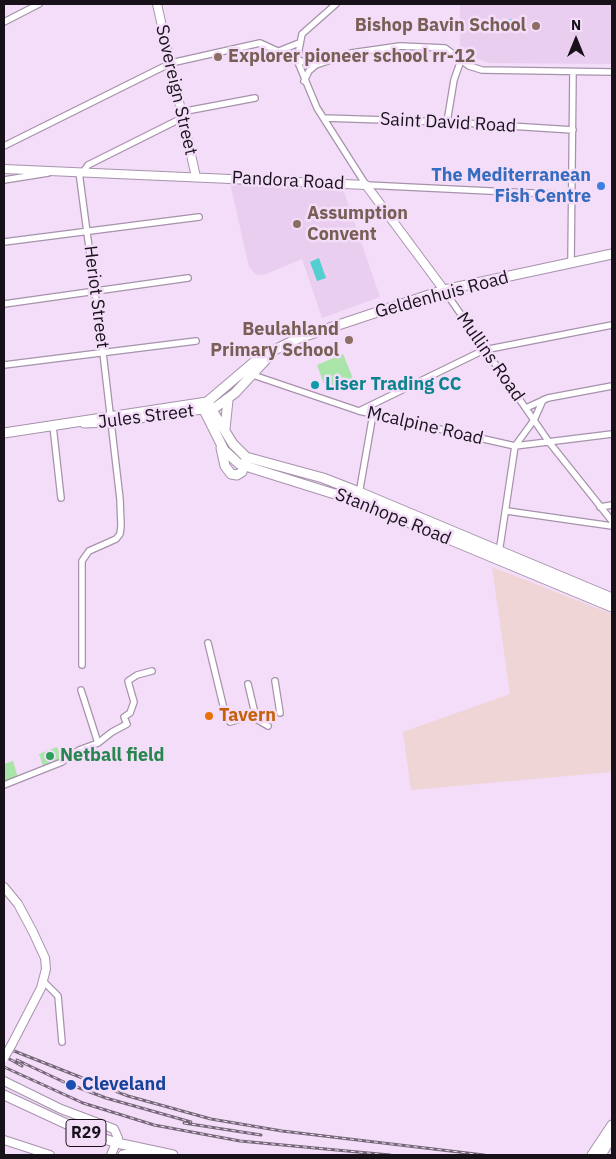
<!DOCTYPE html>
<style>
body{margin:0}
#map{position:relative;width:616px;height:1159px;overflow:hidden;background:#f3ddf9;font-family:"IBM Plex Sans",sans-serif}
canvas{display:block}
.frame{position:absolute;inset:0;border:5px solid #18111a;pointer-events:none}
.north{position:absolute;left:551px;top:15px;width:50px;height:50px;-webkit-text-stroke:4px #f3ddf9;paint-order:stroke;rotate:0deg;font-size:14px;font-weight:700;line-height:20px;text-align:center;color:#18111a}
.north::after{content:'';display:block;margin:auto;width:18px;height:22px;background:#18111a;clip-path:polygon(50% 0,100% 100%,50% 72%,0 100%)}
</style>
<div id="map">
<canvas width="616" height="1159"></canvas>
<div class="frame"></div>
<div class="north">N</div>
</div>
<script>
const ctx = document.querySelector('canvas').getContext('2d');
ctx.lineJoin = 'round';
function fill(path, color) { ctx.fillStyle = color; ctx.fill(path, 'evenodd'); }
const shape = rows => new Path2D(rows.map(r => 'M' + r).join(''));
function strokePath(path, color, width, dash) { ctx.strokeStyle = color; ctx.lineWidth = width; ctx.lineCap = dash ? 'butt' : 'round'; ctx.setLineDash(dash || []); ctx.stroke(path); }
function drawText(font, color, halo, rows, align = 'center') {
  ctx.font = font + ' "IBM Plex Sans",sans-serif'; ctx.lineWidth = 5; ctx.setLineDash([]); ctx.textBaseline = 'middle'; ctx.strokeStyle = halo; ctx.fillStyle = color; for (const [text, x, y, turn = 0] of rows) {
    ctx.save(); ctx.translate(x, y); ctx.rotate((+turn || 0) * Math.PI / 180); ctx.textAlign = isNaN(turn) ? turn : align; if (halo) ctx.strokeText(text, 0, 0); ctx.fillText(text, 0, 0); ctx.restore();
  }
}
fill(shape([
 [460,4,612,4,612,64,489,63,469,56,460,47],
 [230,183,343,189,380,297,322,318,302,259,266,274,256,275,249,267]
]), '#e9cef0');
fill(shape([
 [492,567,612,614,612,772,411,790,403,732,510,694]
]), '#efd5d5');
fill(shape([
 [343,354,354,381,327,392,317,365],
 [57,747,62,759,43,766,39,754],
 [13,761,18,778,4,782,4,764]
]), '#a9e4a8');
fill(shape([
 [505,19,524,20,524,28,505,28],
 [319,258,326,278,317,281,310,262]
]), '#54cfd1');
const minor = shape([
 [336,4,302,34,297,60,317,108,366,185,572,195],
 [4,22,39,4],
 [279,51,299,43],
 [304,81,309,71,316,65,351,53,400,46,445,48,469,66,482,70,612,72],
 [181,112,255,98],
 [324,118,447,122,573,130],
 [447,122,454,80,461,60],
 [4,146,171,63,260,43,297,60,316,65],
 [79,172,103,353,120,499,121,526,120,534,116,539,89,551,82,561,82,665],
 [83,172,88,165,182,118],
 [4,180,48,173],
 [4,242,199,217],
 [571,263,573,72],
 [444,290,549,442,612,521],
 [4,304,188,278],
 [4,365,196,341],
 [250,374,359,411,515,446,612,434],
 [526,408,548,398,612,386],
 [359,411,484,350,612,325],
 [53,426,61,498],
 [359,494,373,414],
 [600,507,612,505],
 [507,511,612,526],
 [499,553,515,446,534,420,543,400],
 [208,643,223,705,230,722,251,716,268,726],
 [275,681,280,713],
 [248,684,256,718],
 [81,690,98,743],
 [4,785,62,762,79,750,98,743,112,732,127,724,124,717,130,713,134,702,128,681,137,675,152,671],
 [44,982,58,996,62,1042]
]);
const tertiary = shape([
 [157,4,196,177],
 [4,169,366,185,444,290],
 [4,887,18,904,33,932,45,958,46,969,41,988,12,1044],
 [4,1081,61,1109,114,1129,118,1138,111,1155],
 [4,1140,50,1155]
]);
const secondary = shape([
 [207,402,233,444,246,457,323,478,359,492,612,598],
 [201,404,224,450,239,464,357,501,612,607],
 [84,423,112,422,216,407,235,393,272,353],
 [225,429,228,400],
 [4,433,207,402,260,357,299,338,444,290,612,254],
 [221,448,225,466,231,474,237,475,242,472,245,462]
]);
const primary = shape([
 [4,1095,86,1133,117,1143,173,1155],
 [123,1155,143,1152],
 [592,1155,612,1125],
 [601,1155,612,1137]
]);
strokePath(minor, '#a792ac', 8);
strokePath(tertiary, '#a792ac', 10);
strokePath(secondary, '#a792ac', 11);
strokePath(primary, '#a792ac', 11);
strokePath(minor, '#fff', 5.5);
strokePath(tertiary, '#fff', 8);
strokePath(secondary, '#fff', 9);
strokePath(primary, '#fff', 9);
const rail = shape([
 [4,1047,128,1096,211,1119,282,1131,484,1155],
 [4,1056,22,1066],
 [17,1060,66,1083,106,1098,191,1122],
 [4,1067,83,1103,154,1125,240,1141,390,1155],
 [184,1123,261,1135]
]);
strokePath(rail, '#756778', 3);
strokePath(rail, '#f3ddf9', 1, [4]);
const tertiaryBridge = shape([
 [4,1058,12,1044]
]);
strokePath(tertiaryBridge, '#a792ac', 10, []);
strokePath(tertiaryBridge, '#fff', 8);
for (const [x, y, r, color] of [
 [536,26,5,"#8d6e63"],
 [218,57,5,"#8d6e63"],
 [601,186,5,"#3f7fe0"],
 [297,224,5,"#8d6e63"],
 [349,340,5,"#8d6e63"],
 [315,385,5,"#0f9aa8"],
 [209,716,5,"#e8710a"],
 [50,756,5,"#2e9e5b"],
 [71,1085,6,"#1a4fb4"]
]) { const dot = new Path2D(); dot.arc(x, y, r, 0, 2 * Math.PI); ctx.fillStyle = color; ctx.fill(dot); strokePath(dot, '#f3ddf9', 2); }
for (const [x, y, w] of [
 [86,1133,40]
]) { const box = new Path2D(); box.roundRect(x - w / 2, y - 13.5, w, 27, 4); ctx.fillStyle = '#f3ddf9'; ctx.fill(box); strokePath(box, '#18111a', 1); }
drawText('bold 16px', '#18111a', null, [
 ["R29",86,1133]
]);
drawText('bold 18px', '#785e54', '#f3ddf9', [
 ["Bishop Bavin School",526,26],
 ["Explorer pioneer school rr-12",228,57,"left"],
 ["Assumption",307,214,"left"],
 ["Convent",307,235,"left"],
 ["Beulahland",339,330],
 ["Primary School",339,351]
], 'right');
drawText('18px', '#18111a', '#f3ddf9', [
 ["Sovereign Street",176,90,77],
 ["Saint David Road",448,123,3],
 ["Pandora Road",288,181,3],
 ["Geldenhuis Road",442,295,-15],
 ["Heriot Street",96,297,83],
 ["Mullins Road",490,357,55],
 ["Jules Street",146,417,-7],
 ["Mcalpine Road",425,426,13],
 ["Stanhope Road",393,517,22]
]);
drawText('bold 18px', '#366cbe', '#f3ddf9', [
 ["The Mediterranean",591,176],
 ["Fish Centre",591,197]
], 'right');
drawText('bold 18px', '#0d838f', '#f3ddf9', [
 ["Liser Trading CC",325,385]
], 'left');
drawText('bold 18px', '#c56008', '#f3ddf9', [
 ["Tavern",219,716]
], 'left');
drawText('bold 18px', '#27864d', '#f3ddf9', [
 ["Netball field",60,756]
], 'left');
drawText('bold 18px', '#164399', '#f3ddf9', [
 ["Cleveland",82,1085]
], 'left');
</script>
